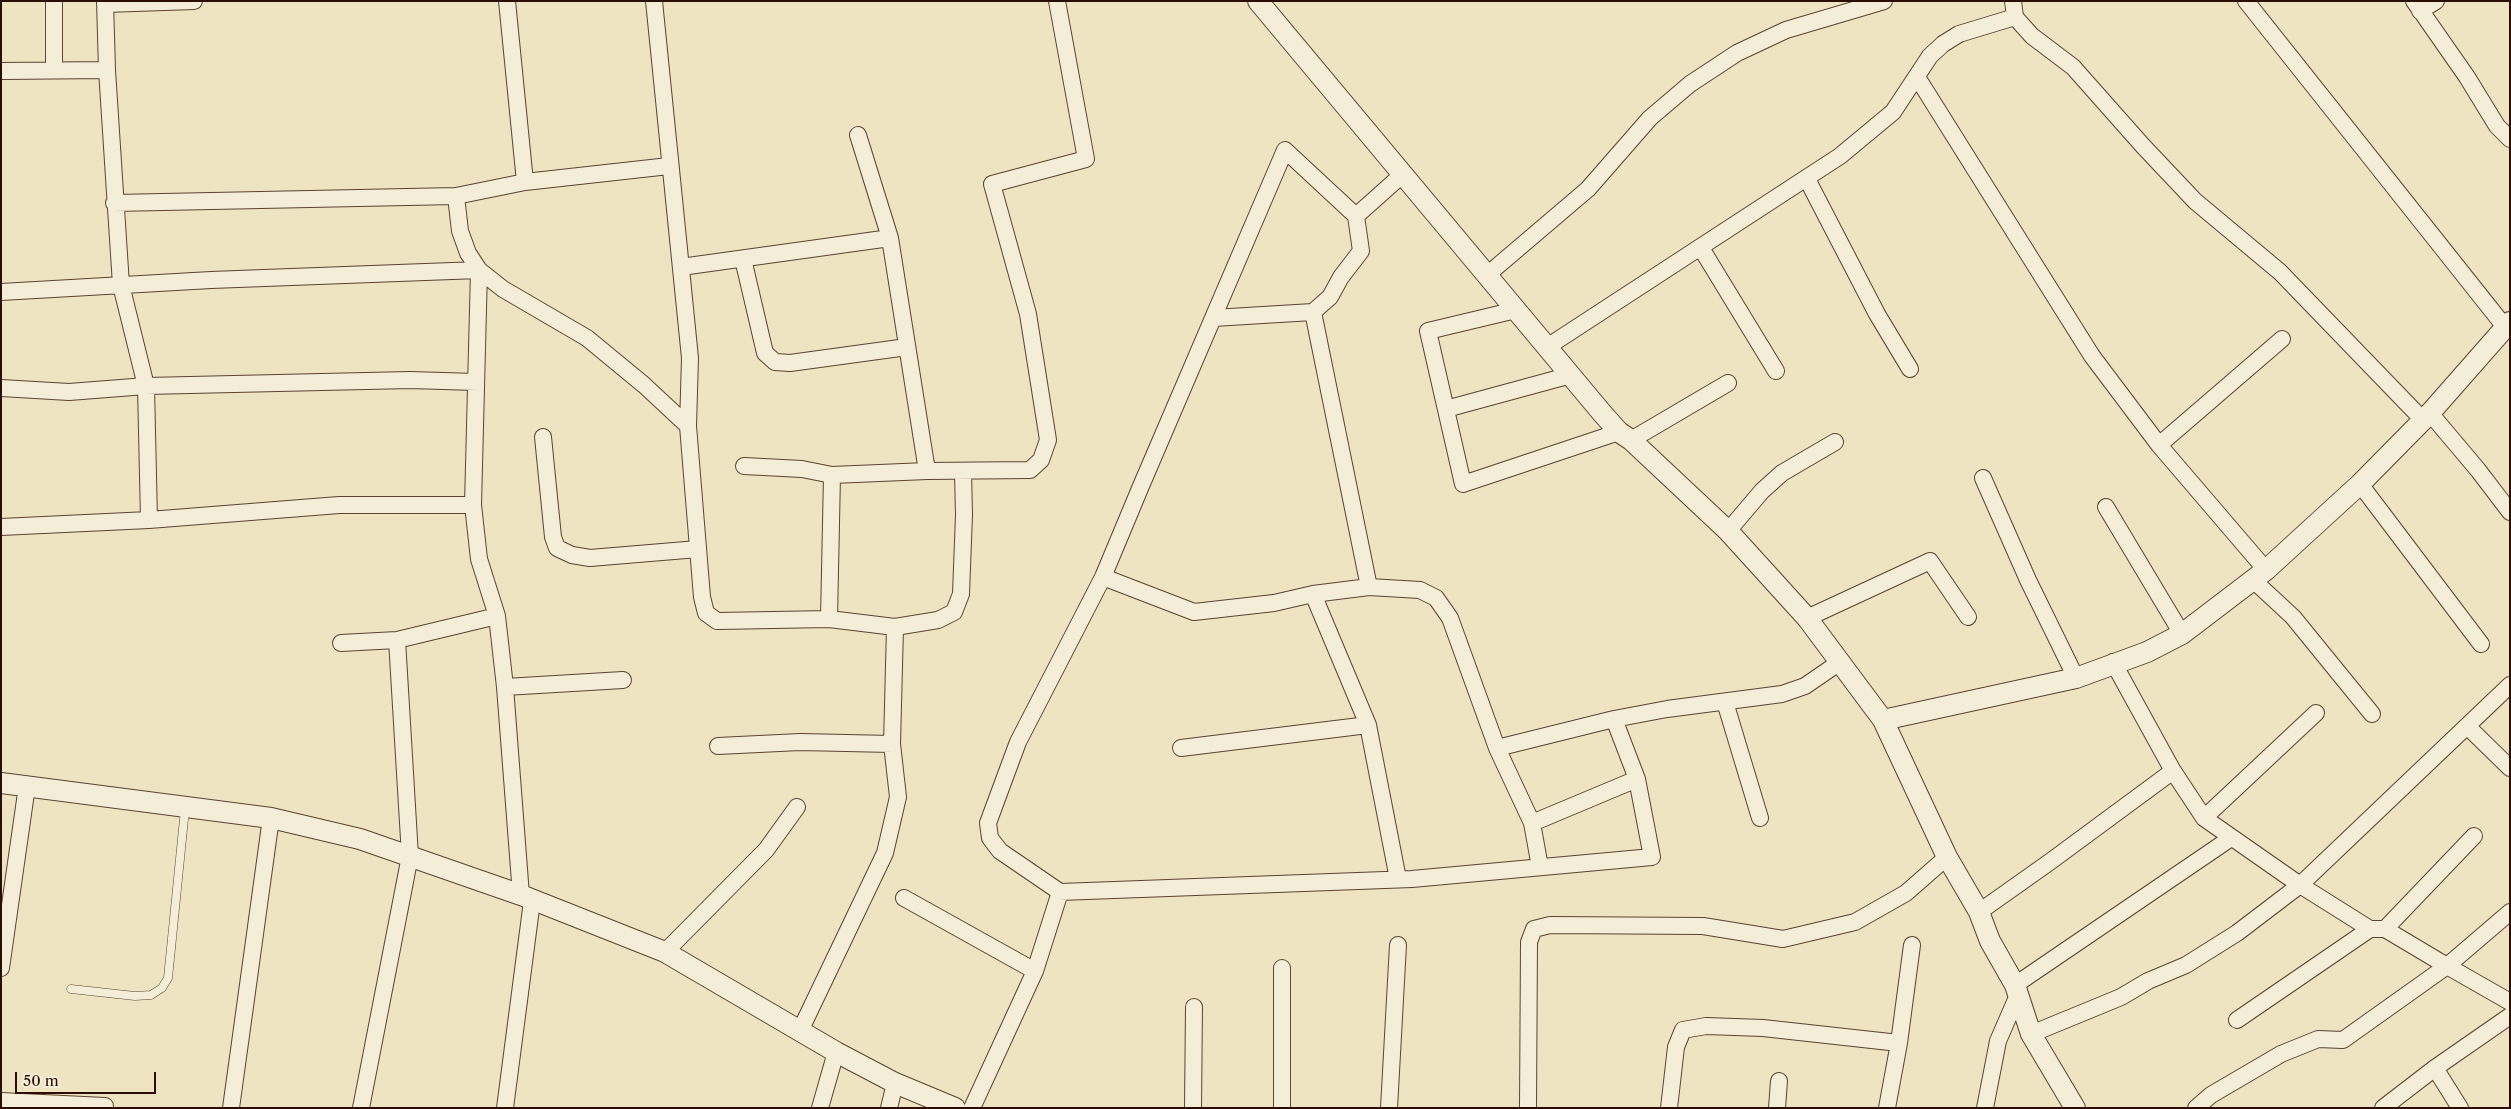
<!DOCTYPE html>
<style>
body{margin:0}
#map{position:relative;width:2511px;height:1109px;overflow:hidden;background:#eee4c2;font-family:"Libre Caslon Text",serif}
canvas{display:block}
.frame{position:absolute;inset:0;border:2px solid #2b0d02;pointer-events:none}
.scale{position:absolute;left:15px;top:1072px;width:141px;height:22px;box-sizing:border-box;border:2px solid #2b0d02;border-top:0;padding-left:6px;font-size:15px;line-height:18px;white-space:nowrap;color:#2b0d02;-webkit-text-stroke:4px #f4edd7;paint-order:stroke}
</style>
<div id="map">
<canvas width="2511" height="1109"></canvas>
<div class="frame"></div>
<div class="scale">50 m</div>
</div>
<script>
const ctx = document.querySelector('canvas').getContext('2d');
ctx.lineJoin = 'round';
const shape = rows => new Path2D(rows.map(r => 'M' + r).join(''));
function strokePath(path, color, width, dash) { ctx.strokeStyle = color; ctx.lineWidth = width; ctx.lineCap = dash ? 'butt' : 'round'; ctx.setLineDash(dash || []); ctx.stroke(path); }
const service = shape([
 [71,989,135,996,151,995,162,988,168,978,185,809]
]);
const minor = shape([
 [105,1,107,70,121,285,146,386,149,520],
 [507,1,525,182],
 [654,1,690,358,688,426,702,597,706,613,717,621,829,619,895,627,892,744,898,797,885,853,800,1031],
 [2013,1,2015,17,2032,36,2073,67,2143,146,2195,201,2280,272,2423,420],
 [2246,1,2505,327],
 [2414,1,2467,77,2497,126,2510,139],
 [105,4,194,1],
 [2420,11,2436,1],
 [54,70,54,1],
 [1,71,107,70],
 [1917,77,2092,356,2159,445,2266,570],
 [1807,179,1877,314,1910,369],
 [456,196,460,231,468,253,479,270,503,289,587,338,644,385,688,426],
 [114,203,456,196,525,182,669,166],
 [1701,248,1776,371],
 [743,259,765,353,775,362,790,363,907,347],
 [681,267,890,238],
 [1487,275,1588,189,1650,118,1690,84,1737,53,1786,30,1884,1],
 [1,292,211,280,479,270,473,505,479,559,497,616,505,687,521,895],
 [1516,310,1428,331,1463,484,1619,432],
 [1313,312,1330,297,1341,277,1361,251,1356,216],
 [1213,318,1313,312,1369,587,1420,590,1436,598,1450,618,1497,748,1532,823,1637,779,1652,857,1412,879,1060,892,1000,851,990,838,988,823,1018,742,1103,577,1141,486,1285,150,1356,216,1403,174],
 [1547,347,1840,156,1893,112,1930,56,1943,44,1959,34,2015,17],
 [1,388,69,392,146,386,410,380,476,382],
 [1446,409,1571,375],
 [2430,413,2478,470,2510,512],
 [543,437,553,537,557,548,572,555,590,558,698,549],
 [1631,440,1728,383],
 [2159,445,2282,339],
 [744,466,802,469,832,475],
 [927,471,1030,470,1041,460,1048,440,1028,314,992,184,1086,159,1057,1],
 [1983,478,2028,580,2076,678],
 [2360,484,2481,644],
 [2106,507,2182,634],
 [1,527,149,520,339,505,473,505],
 [1728,531,1762,491,1782,473,1835,442],
 [1103,577,1194,612,1274,603,1313,594],
 [2252,579,2293,617,2372,714],
 [1369,587,1313,594,1368,725,1398,879],
 [1807,618,1930,561,1968,617],
 [829,619,832,475,927,471,890,238,858,135],
 [895,627,938,620,954,612,961,594,964,515,963,471],
 [397,640,497,616],
 [341,643,397,640,410,856,361,1108],
 [2113,662,2173,771,2204,818,2300,885,2370,929,2385,929,2447,966,2510,912],
 [505,687,623,680],
 [1725,702,1760,818],
 [1614,719,1637,779],
 [2467,726,2510,768],
 [718,746,800,742,892,744],
 [1181,748,1368,725],
 [1497,748,1614,719,1667,709,1782,694,1805,686,1840,662],
 [2204,818,2316,713],
 [1532,823,1540,867],
 [904,898,1035,971],
 [1979,912,2051,861,2173,771],
 [2385,929,2474,836],
 [665,952,766,850,797,807],
 [1,968,27,786],
 [1282,968,1282,1108],
 [2015,985,2231,838],
 [2237,1020,2370,929],
 [2031,1034,2121,997,2148,981,2186,965,2237,933,2300,885,2510,685],
 [2435,1068,2460,1108],
 [1,1101,105,1106],
 [231,1108,271,818],
 [505,1108,532,901],
 [820,1108,836,1052],
 [889,1108,895,1083],
 [972,1108,1035,971,1060,892],
 [1193,1108,1194,1007],
 [1389,1108,1398,945],
 [1528,1108,1529,942,1534,929,1550,925,1703,926,1783,939,1855,922,1906,893,1947,857],
 [1669,1108,1676,1047,1683,1030,1706,1026,1763,1028,1899,1043],
 [1777,1108,1779,1081],
 [1887,1108,1899,1043,1912,945],
 [1985,1108,1998,1041,2018,995],
 [2196,1108,2211,1095,2281,1054,2318,1039,2343,1040,2447,966,2510,1002],
 [2383,1108,2435,1068,2510,1016]
]);
const tertiary = shape([
 [1258,1,1602,413,1619,432,1631,440,1728,531,1807,618,1883,720,1947,857,1979,912,1990,941,2015,985,2031,1034,2075,1108],
 [1883,720,2076,678,2147,652,2182,634,2266,570,2360,484,2430,413,2510,322],
 [1,783,271,818,360,839,521,895,665,952,836,1052,895,1083,955,1108]
]);
strokePath(service, '#5c4332', 9);
strokePath(minor, '#5c4332', 18);
strokePath(tertiary, '#5c4332', 22);
strokePath(service, '#f4edd7', 8);
strokePath(minor, '#f4edd7', 16);
strokePath(tertiary, '#f4edd7', 20);
</script>
